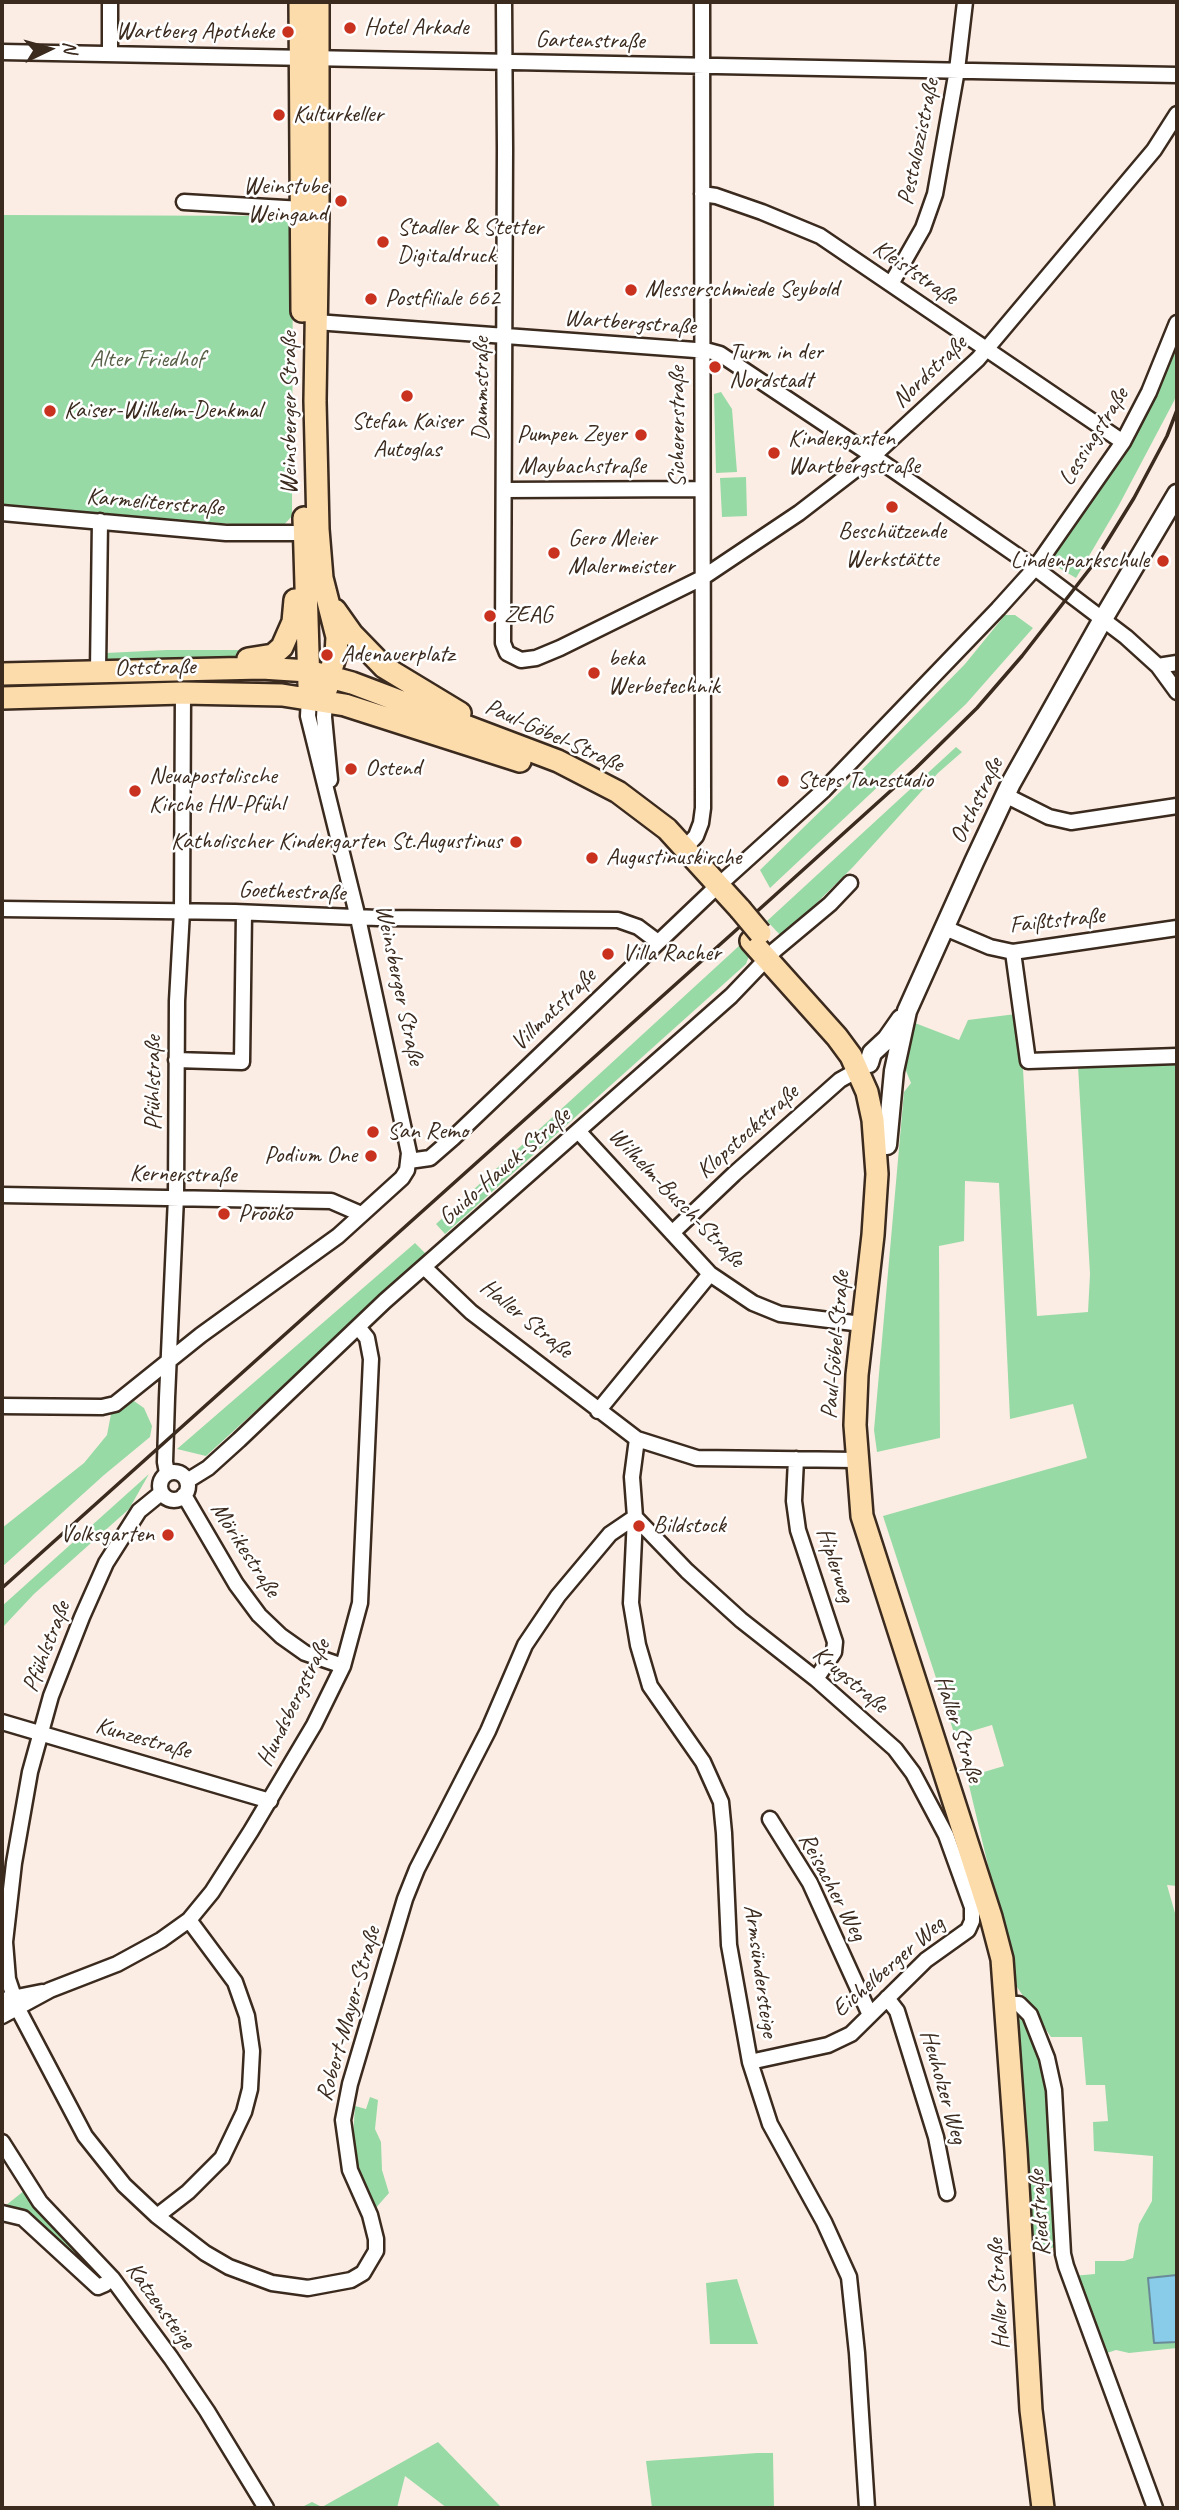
<!DOCTYPE html>
<meta charset="utf-8">
<style>
body{margin:0}
#map{position:relative;width:1179px;height:2510px;overflow:hidden;background:#fcede4;font-family:Caveat,sans-serif}
canvas{display:block}
.frame{position:absolute;inset:0;border:4px solid #3b2a1e;pointer-events:none}
.north{position:absolute;left:14px;top:14px;width:70px;height:70px;-webkit-text-stroke:5px #fff;paint-order:stroke;rotate:85deg;font-size:19px;font-weight:700;line-height:28px;text-align:center;color:#3b2a1e}
.north::after{content:'';display:block;margin:auto;width:24px;height:32px;background:#3b2a1e;clip-path:polygon(50% 0,100% 100%,50% 72%,0 100%)}
</style>
<div id="map">
<canvas width="1179" height="2510"></canvas>
<div class="frame"></div>
<div class="north">N</div>
</div>
<script>
const ctx = document.querySelector('canvas').getContext('2d');
ctx.lineJoin = 'round';
function fill(path, color) { ctx.fillStyle = color; ctx.fill(path, 'evenodd'); }
const shape = rows => new Path2D(rows.map(r => 'M' + r).join(''));
function strokePath(path, color, width, dash) { ctx.strokeStyle = color; ctx.lineWidth = width; ctx.lineCap = dash ? 'butt' : 'round'; ctx.setLineDash(dash || []); ctx.stroke(path); }
function drawText(font, color, halo, rows, align = 'center') {
  ctx.font = font + ' Caveat,sans-serif'; ctx.lineWidth = 5; ctx.setLineDash([]); ctx.textBaseline = 'middle'; ctx.strokeStyle = halo; ctx.fillStyle = color; for (const [text, x, y, turn = 0] of rows) {
    ctx.save(); ctx.translate(x, y); ctx.rotate((+turn || 0) * Math.PI / 180); ctx.textAlign = isNaN(turn) ? turn : align; if (halo) ctx.strokeText(text, 0, 0); ctx.fillText(text, 0, 0); ctx.restore();
  }
}
fill(shape([
 [2,215,293,216,292,516,281,528,2,505],
 [1177,338,1177,393,1174,401,1119,505,1076,578,1049,562,1145,417,1170,362],
 [721,392,732,409,737,472,716,473,714,394],
 [746,477,747,516,722,517,720,478],
 [1005,615,1015,615,1033,628,966,704,770,888,760,870,846,786,965,664],
 [167,650,255,650,255,655,113,662,104,657,106,653],
 [956,747,962,752,938,773,853,867,782,937,767,921],
 [740,945,749,956,746,964,445,1234,436,1224],
 [1016,1014,1023,1069,1037,1316,1088,1312,1090,1274,1078,1066,1177,1060,1177,1886,1167,1885,1177,1920,1177,2275,1149,2277,1154,2343,1177,2342,1177,2348,1129,2353,1116,2350,1104,2354,1072,2276,1095,2274,1095,2261,1124,2261,1133,2258,1139,2224,1152,2201,1153,2156,1094,2151,1093,2122,1108,2121,1105,2085,1086,2085,1082,2037,1051,2037,1017,1987,967,1777,1004,1766,992,1725,955,1736,883,1516,1087,1458,1073,1404,1010,1419,999,1183,965,1181,964,1241,939,1246,940,1438,877,1452,874,1430,904,1092,911,1083,904,1066,909,1036,915,1023,959,1040,968,1020],
 [415,1243,427,1255,206,1456,177,1449],
 [134,1401,144,1408,152,1426,150,1437,104,1475,2,1567,2,1528,84,1463,107,1435,111,1414],
 [149,1474,129,1509,34,1594,2,1628,2,1606],
 [1020,2017,1025,2020,1030,2030,1039,2059,1046,2093,1057,2247,1034,2250,1018,2026],
 [370,2097,378,2100,375,2129,381,2142,382,2170,389,2193,374,2210,359,2169,353,2137,355,2106,366,2109],
 [25,2190,102,2278,97,2278,20,2210,5,2206],
 [737,2279,758,2344,710,2344,706,2283],
 [438,2442,502,2508,447,2508,405,2476,397,2508,300,2508,312,2502,322,2507],
 [757,2453,773,2453,774,2508,652,2508,646,2461]
]), '#98daa5');
const water = shape([
 [1177,2275,1177,2342,1154,2343,1148,2278,1177,2275]
]);
fill(water, '#88cce9');
strokePath(water, '#698b98', 2);
const minor = shape([
 [110,2,110,54],
 [504,2,505,149,503,643,507,653,521,660,536,658,560,648,702,578,799,513,873,456,978,359,1154,150,1177,114],
 [2,52,1177,75],
 [702,194,716,196,762,212,820,236,1123,442],
 [184,202,302,209],
 [891,284,923,228,935,194,957,70,965,2],
 [316,322,709,351,720,354,873,456,1035,568,1126,637,1158,666,1177,692],
 [504,490,701,489],
 [2,513,226,533,304,533],
 [1158,666,1177,663],
 [98,670,100,521],
 [325,701,324,717,330,780],
 [1005,795,1049,817,1071,822,1177,806],
 [686,847,696,836,701,823,703,808,702,2],
 [2,909,235,912,378,918,618,920,638,927,658,942],
 [945,928,990,947,1013,952,1177,928],
 [1013,952,1028,1061,1177,1056],
 [176,1060,242,1062,244,913],
 [579,1132,710,1274,753,1303,780,1314,862,1324],
 [409,1161,430,1158,453,1138,710,893,824,790,998,609,1035,568,1123,442,1149,392,1177,323],
 [2,1195,331,1201,361,1214],
 [672,1233,734,1174,840,1080,858,1070],
 [424,1267,471,1312,637,1439,697,1458,857,1460],
 [2,1406,102,1407,115,1404,201,1335,338,1236,402,1178,407,1170,409,1153,358,918,312,732,308,716,309,698],
 [598,1411,710,1274],
 [637,1439,632,1477,635,1517,631,1603,638,1645,650,1686,703,1762,721,1802,724,1833,729,1945,750,2062,770,2124,824,2222,849,2277,857,2353,867,2508],
 [796,1459,794,1501,798,1530,835,1642,834,1652,816,1679],
 '160 1486a14 14 0 1 1 28 0a14 14 0 1 1-28 0Z',
 [167,1473,165,1462,167,1398,176,1197,177,1001,182,911,183,693],
 [187,1481,208,1468,239,1440,385,1301,731,996,775,950,830,904,850,883],
 [161,1493,139,1511,106,1563,82,1617,51,1696,30,1772,14,1863,5,1942,8,1979,18,2009,85,2136,124,2185,157,2216,205,2253,229,2267,272,2283,308,2288,351,2280,363,2273,376,2251,376,2239,370,2215,350,2170,343,2120,350,2084,405,1899,417,1869,488,1731,525,1645,558,1596,610,1534,635,1517],
 [184,1495,236,1584,259,1615,281,1636,305,1653,343,1666],
 [635,1517,687,1571,741,1620,816,1679,895,1749,913,1773,946,1835,972,1907,972,1921,968,1930,926,1960,851,2034,828,2045,750,2062],
 [2,1722,270,1801],
 [770,1819,810,1883,870,2015],
 [887,1998,897,2011,936,2137,947,2193],
 [2,2000,42,1992],
 [1007,2004,1019,2004,1030,2015,1047,2058,1054,2090,1063,2254,1066,2266,1155,2508],
 [2,2016,50,1990,117,1964,161,1940,189,1920,212,1892,251,1831,314,1725,343,1666,360,1603,371,1359,367,1338,358,1327],
 [2,2142,40,2202,112,2278,171,2358,207,2411,266,2508],
 [2,2213,23,2218,98,2287,105,2284,112,2278],
 [157,2216,188,2192,222,2158,244,2112,250,2089,252,2051,247,2016,235,1982,189,1920]
]);
const tertiary = shape([
 [869,1063,872,1053,887,1039,901,1019],
 [887,1145,894,1071,907,1011,974,862,1011,783,1103,619,1177,494]
]);
const primary = shape([
 [300,2,302,311],
 [318,2,318,210,315,401,318,529,322,578,337,637,336,654,329,676,327,688],
 [304,518,309,686],
 [335,610,352,634,384,667,460,713],
 [248,659,273,655,282,647,293,622,295,600],
 [2,674,262,668,308,671,352,683,558,761,618,792,667,829,740,909],
 [2,698,183,693,282,695,345,705,520,761],
 [751,941,837,1037,851,1056,867,1092,873,1120,877,1174,873,1235,857,1375,855,1425,862,1516,991,1917,1002,1959,1016,2151,1031,2410,1043,2508]
]);
strokePath(minor, '#3b2a1e', 19);
strokePath(tertiary, '#3b2a1e', 23);
strokePath(primary, '#3b2a1e', 26);
strokePath(minor, '#fff', 14);
strokePath(tertiary, '#fff', 18);
strokePath(primary, '#fddcac', 21);
strokePath(shape([
 [2,1588,773,897,916,768,977,708,1022,656,1092,566,1134,498,1167,436,1177,410]
]), '#3b2a1e', 3.5);
const primaryBridge = shape([
 [740,909,760,933]
]);
strokePath(primaryBridge, '#3b2a1e', 26, []);
strokePath(primaryBridge, '#fddcac', 21);
for (const [x, y, r, color] of [
 [350,28,7,"#c8321e"],
 [288,32,7,"#c8321e"],
 [279,115,7,"#c8321e"],
 [341,201,7,"#c8321e"],
 [383,242,7,"#c8321e"],
 [631,290,7,"#c8321e"],
 [371,299,7,"#c8321e"],
 [715,367,7,"#c8321e"],
 [407,396,7,"#c8321e"],
 [50,411,7,"#c8321e"],
 [641,435,7,"#c8321e"],
 [774,453,7,"#c8321e"],
 [892,507,7,"#c8321e"],
 [554,553,7,"#c8321e"],
 [1163,561,7,"#c8321e"],
 [490,616,7,"#c8321e"],
 [327,655,7,"#c8321e"],
 [594,673,7,"#c8321e"],
 [351,769,7,"#c8321e"],
 [783,781,7,"#c8321e"],
 [135,791,7,"#c8321e"],
 [516,842,7,"#c8321e"],
 [592,858,7,"#c8321e"],
 [608,954,7,"#c8321e"],
 [373,1132,7,"#c8321e"],
 [371,1156,7,"#c8321e"],
 [224,1214,7,"#c8321e"],
 [639,1526,7,"#c8321e"],
 [168,1535,7,"#c8321e"]
]) { const dot = new Path2D(); dot.arc(x, y, r, 0, 2 * Math.PI); ctx.fillStyle = color; ctx.fill(dot); strokePath(dot, '#fff', 2.5); }
drawText('24px', '#3b2a1e', '#fff', [
 ["Hotel Arkade",364,28],
 ["Wartberg Apotheke",274,32,"right"],
 ["Kulturkeller",293,115],
 ["Weinstube",327,187,"right"],
 ["Weingand",327,215,"right"],
 ["Stadler & Stetter",397,228],
 ["Digitaldruck",397,256],
 ["Messerschmiede Seybold",645,290],
 ["Postfiliale 662",385,299],
 ["Turm in der",729,353],
 ["Nordstadt",729,381],
 ["Kaiser-Wilhelm-Denkmal",64,411],
 ["Stefan Kaiser",407,422,"center"],
 ["Autoglas",407,450,"center"],
 ["Pumpen Zeyer",627,435,"right"],
 ["Kindergarten",788,439],
 ["Wartbergstraße",788,467],
 ["Beschützende",892,532,"center"],
 ["Werkstätte",892,560,"center"],
 ["Gero Meier",568,539],
 ["Malermeister",568,567],
 ["Lindenparkschule",1149,561,"right"],
 ["ZEAG",504,616],
 ["Adenauerplatz",341,655],
 ["beka",608,659],
 ["Werbetechnik",608,687],
 ["Ostend",365,769],
 ["Neuapostolische",149,777],
 ["Kirche HN-Pfühl",149,805],
 ["Steps Tanzstudio",797,781],
 ["Katholischer Kindergarten St.Augustinus",502,842,"right"],
 ["Augustinuskirche",606,858],
 ["Villa Racher",622,954],
 ["San Remo",387,1132],
 ["Podium One",357,1156,"right"],
 ["Proöko",238,1214],
 ["Bildstock",653,1526],
 ["Volksgarten",154,1535,"right"]
], 'left');
drawText('24px', '#3b2a1e', '#fff', [
 ["Gartenstraße",590,41,1],
 ["Pestalozzistraße",919,142,-78],
 ["Kleiststraße",915,273,34],
 ["Wartbergstraße",630,323,4],
 ["Nordstraße",930,372,-44],
 ["Dammstraße",482,389,-90],
 ["Weinsberger Straße",290,413,-90],
 ["Sichererstraße",678,427,-90],
 ["Lessingstraße",1094,437,-58],
 ["Maybachstraße",582,467],
 ["Karmeliterstraße",155,503,5],
 ["Oststraße",155,668,-1],
 ["Paul-Göbel-Straße",554,736,24],
 ["Orthstraße",977,801,-64],
 ["Goethestraße",292,892,2],
 ["Faißtstraße",1057,921,-6],
 ["Weinsberger Straße",399,985,78],
 ["Villmatstraße",554,1010,-44],
 ["Pfühlstraße",154,1083,-90],
 ["Klopstockstraße",748,1132,-42],
 ["Guido-Hauck-Straße",505,1167,-41],
 ["Kernerstraße",183,1175,1],
 ["Wilhelm-Busch-Straße",676,1198,46],
 ["Haller Straße",526,1319,39],
 ["Paul-Göbel-Straße",836,1345,-85],
 ["Mörikestraße",245,1550,57],
 ["Hiplerweg",835,1565,72],
 ["Pfühlstraße",47,1647,-69],
 ["Krugstraße",850,1680,40],
 ["Hundsbergstraße",294,1703,-64],
 ["Haller Straße",958,1729,72],
 ["Kunzestraße",143,1739,16],
 ["Reisacher Weg",832,1887,62],
 ["Eichelberger Weg",889,1967,-41],
 ["Armsündersteige",760,1971,82],
 ["Robert-Mayer-Straße",349,2014,-74],
 ["Heuholzer Weg",943,2087,74],
 ["Riedstraße",1040,2213,-94],
 ["Haller Straße",999,2294,-93],
 ["Katzensteige",160,2306,54]
]);
drawText('24px', '#575f46', '#fff', [
 ["Alter Friedhof",147,360]
]);
</script>
